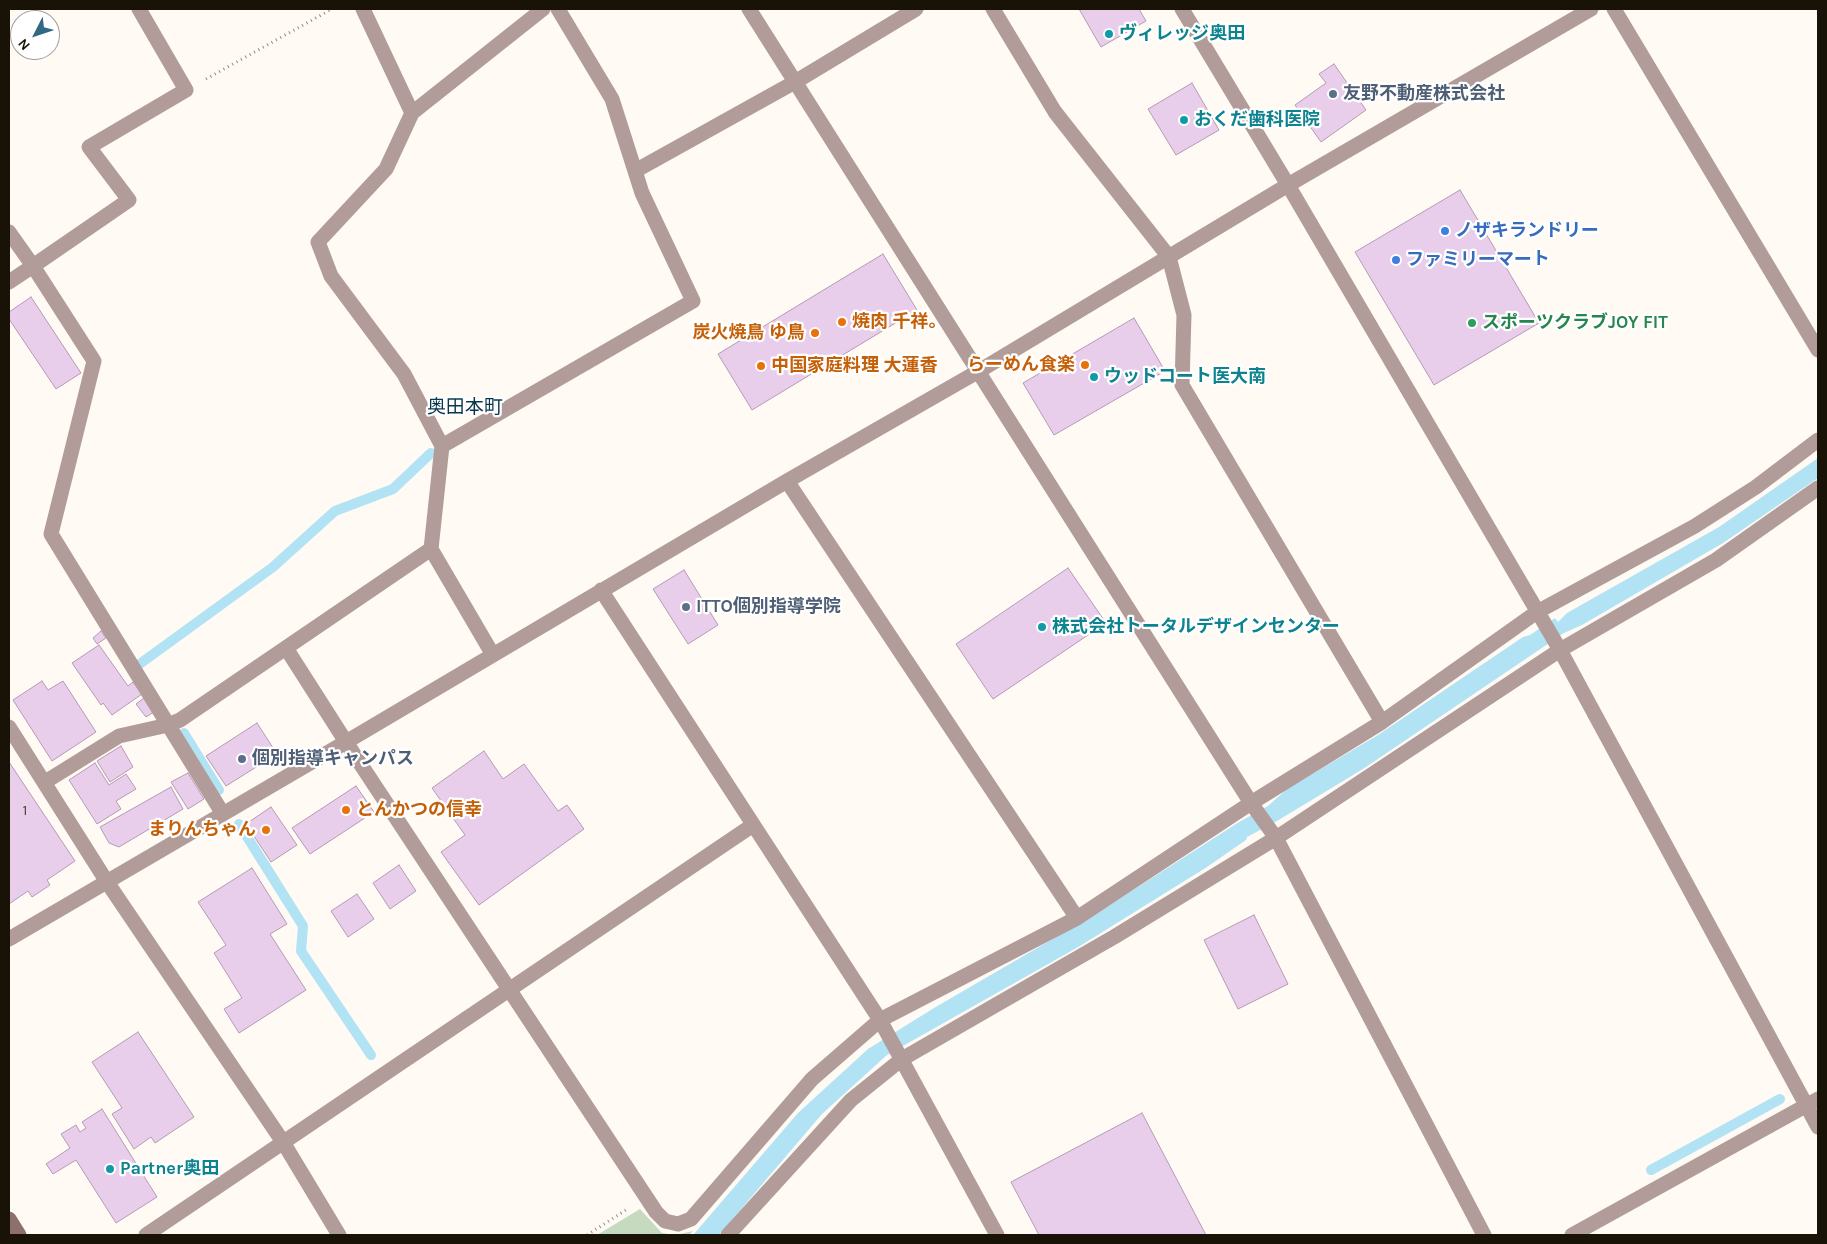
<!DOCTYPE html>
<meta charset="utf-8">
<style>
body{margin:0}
#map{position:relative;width:1827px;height:1244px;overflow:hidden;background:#fffaf4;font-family:Karla,sans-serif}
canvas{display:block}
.frame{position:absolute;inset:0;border:10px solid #191207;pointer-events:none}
.north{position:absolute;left:10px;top:10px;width:50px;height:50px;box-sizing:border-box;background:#fff;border:1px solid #a3a09c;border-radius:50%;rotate:229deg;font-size:14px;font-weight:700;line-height:20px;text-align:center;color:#191207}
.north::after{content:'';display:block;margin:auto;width:18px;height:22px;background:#326884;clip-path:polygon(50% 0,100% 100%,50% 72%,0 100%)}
</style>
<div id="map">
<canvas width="1827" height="1244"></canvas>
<div class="frame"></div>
<div class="north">N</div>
</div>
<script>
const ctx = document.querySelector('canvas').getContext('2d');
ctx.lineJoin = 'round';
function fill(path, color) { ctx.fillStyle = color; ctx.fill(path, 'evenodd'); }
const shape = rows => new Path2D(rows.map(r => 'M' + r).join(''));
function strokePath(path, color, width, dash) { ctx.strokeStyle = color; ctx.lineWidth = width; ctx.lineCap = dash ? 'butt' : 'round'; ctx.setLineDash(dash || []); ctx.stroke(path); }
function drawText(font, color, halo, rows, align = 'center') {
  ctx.font = font + ' Karla,"Noto Sans JP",sans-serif'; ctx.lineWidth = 4.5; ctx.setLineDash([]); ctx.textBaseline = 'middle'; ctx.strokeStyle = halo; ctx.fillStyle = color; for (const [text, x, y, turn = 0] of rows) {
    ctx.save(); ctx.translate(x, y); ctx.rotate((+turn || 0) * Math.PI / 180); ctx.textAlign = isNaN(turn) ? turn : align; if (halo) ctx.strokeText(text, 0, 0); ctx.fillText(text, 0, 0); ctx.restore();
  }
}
fill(shape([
 [640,1209,662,1233,676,1235,693,1231,689,1235,597,1235]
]), '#c5dabe');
fill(shape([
 [1818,458,1818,478,1723,543,1582,625,1564,633,1363,769,1277,821,1247,837,1246,840,1207,867,1080,946,887,1055,822,1114,719,1235,693,1235,798,1113,868,1049,934,1008,1099,912,1239,822,1268,806,1287,789,1378,735,1523,637,1530,635,1555,618,1558,622,1567,613,1719,527]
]), '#b2e3f5');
strokePath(shape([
 [141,663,273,567,335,511,393,489,431,453],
 [184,733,219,790],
 [239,824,303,926,301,951,371,1055],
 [1651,1170,1780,1099]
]), '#b2e3f5', 10);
const building = shape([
 [1079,9,1139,9,1146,21,1101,47,1079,9],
 [1334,64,1366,110,1321,142,1295,105,1326,83,1319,74,1334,64],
 [1192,83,1219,130,1176,155,1148,109,1192,83],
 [1460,190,1539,323,1434,385,1355,252,1460,190],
 [883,254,917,310,752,410,718,354,883,254],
 [31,297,81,373,56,389,9,319,9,312,31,297],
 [1134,318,1165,371,1054,435,1023,383,1134,318],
 [1068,568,1106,623,993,699,956,644,1068,568],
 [684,570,718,625,688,644,653,589,684,570],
 [101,631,106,638,97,644,93,638,101,631],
 [99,645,128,686,133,682,142,694,112,715,103,703,101,705,72,663,99,645],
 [42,681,48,690,63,681,96,732,52,761,13,700,42,681],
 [144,698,154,712,146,717,136,704,144,698],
 [257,723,277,754,226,786,206,756,257,723],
 [121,746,133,767,110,782,97,761,121,746],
 [484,751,503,779,524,764,558,811,567,805,584,829,479,905,441,852,465,835,432,788,484,751],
 [9,762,75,861,47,880,50,885,32,897,28,891,9,904,9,762],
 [95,763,109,785,126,774,136,789,116,801,121,809,97,824,69,780,95,763],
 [188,773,204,799,188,809,171,782,188,773],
 [356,786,374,812,310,854,292,828,356,786],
 [171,787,183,809,119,847,109,843,100,827,171,787],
 [271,807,297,845,271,862,246,824,271,807],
 [399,865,416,891,390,909,373,883,399,865],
 [252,868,287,924,270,934,306,990,239,1033,224,1009,242,998,214,953,226,945,198,902,252,868],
 [357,894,374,919,348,937,331,911,357,894],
 [1254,915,1288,984,1238,1009,1204,940,1254,915],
 [138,1032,194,1117,155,1143,151,1137,134,1149,112,1114,122,1108,92,1062,138,1032],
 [102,1109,157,1197,116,1223,76,1160,53,1174,46,1164,70,1148,61,1134,76,1125,80,1132,86,1128,82,1122,102,1109],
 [1142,1113,1206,1235,1039,1235,1011,1182,1142,1113]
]);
fill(building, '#e9ceeb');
strokePath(building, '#b49ab5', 1);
strokePath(shape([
 [206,79,332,9],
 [587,1235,626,1210]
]), '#928c83', 3, [1, 4]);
strokePath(shape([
 [635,171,795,82,916,9],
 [33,266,129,200,89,147,186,90,139,9],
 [442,446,693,301,642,193,612,99,558,9]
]), '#b19c9a', 15);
strokePath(shape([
 [363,9,412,113,386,169,318,242,331,276,404,374,442,446,431,549,493,655],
 [749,9,1251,803,1276,838,1484,1235],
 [993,9,1055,112,1169,257,1184,315,1182,385,1382,722],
 [1182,9,1288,185,1560,650,1818,1127],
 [1614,9,1818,350],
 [412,113,543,9],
 [9,232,33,266,9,282],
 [33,266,94,361,51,534,223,814],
 [787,481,1077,918],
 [601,590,880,1020,997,1235],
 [286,648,346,742,656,1212,665,1221,678,1224,691,1219,812,1079,880,1020,1077,918,1251,803,1382,722,1537,612,1695,526,1756,487,1818,440],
 [9,727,107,882,283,1142,339,1235],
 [45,782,119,736,168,725,180,720,431,549],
 [9,939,346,742,787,481,979,371,1288,185,1591,9],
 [146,1235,753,825],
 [728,1235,851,1100,902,1059,1114,937,1276,838,1560,650,1716,560,1818,488],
 [1572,1235,1818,1099]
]), '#b19c9a', 15);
strokePath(shape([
 [9,1219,19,1235]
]), '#8d6f6c', 15);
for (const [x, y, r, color] of [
 [1109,34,5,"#0f9aa8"],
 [1333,94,5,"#5c6f8a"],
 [1184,120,5,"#0f9aa8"],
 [1445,231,5,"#3f7fe0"],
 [1396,260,5,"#3f7fe0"],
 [842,322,5,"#e8710a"],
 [1472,323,5,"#2e9e5b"],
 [815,333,5,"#e8710a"],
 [1085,365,5,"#e8710a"],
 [761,366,5,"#e8710a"],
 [1094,377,5,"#0f9aa8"],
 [686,607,5,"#5c6f8a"],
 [1042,627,5,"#0f9aa8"],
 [242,759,5,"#5c6f8a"],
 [346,810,5,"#e8710a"],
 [266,830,5,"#e8710a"],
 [110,1169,5,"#0f9aa8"]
]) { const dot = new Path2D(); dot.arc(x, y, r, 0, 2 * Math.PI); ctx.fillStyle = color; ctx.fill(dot); strokePath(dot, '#fff', 2); }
drawText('15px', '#4d4140', null, [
 ["1",25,811]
]);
drawText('bold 18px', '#0d838f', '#fff', [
 ["ヴィレッジ奥田",1119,34],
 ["おくだ歯科医院",1194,120],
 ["ウッドコート医大南",1104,377],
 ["株式会社トータルデザインセンター",1052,627],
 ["Partner奥田",120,1169]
], 'left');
drawText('bold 18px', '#4e5e75', '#fff', [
 ["友野不動産株式会社",1343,94],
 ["ITTO個別指導学院",696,607],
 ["個別指導キャンパス",252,759]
], 'left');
drawText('bold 18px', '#366cbe', '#fff', [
 ["ノザキランドリー",1455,231],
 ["ファミリーマート",1406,260]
], 'left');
drawText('bold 18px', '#c56008', '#fff', [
 ["焼肉 千祥。",852,322],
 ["炭火焼鳥 ゆ鳥",805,333,"right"],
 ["らーめん食楽",1075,365,"right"],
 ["中国家庭料理 大蓮香",771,366],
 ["とんかつの信幸",356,810],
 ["まりんちゃん",256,830,"right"]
], 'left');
drawText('bold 18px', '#27864d', '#fff', [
 ["スポーツクラブJOY FIT",1482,323]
], 'left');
drawText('19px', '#08374c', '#fff', [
 ["奥田本町",465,408]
]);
</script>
